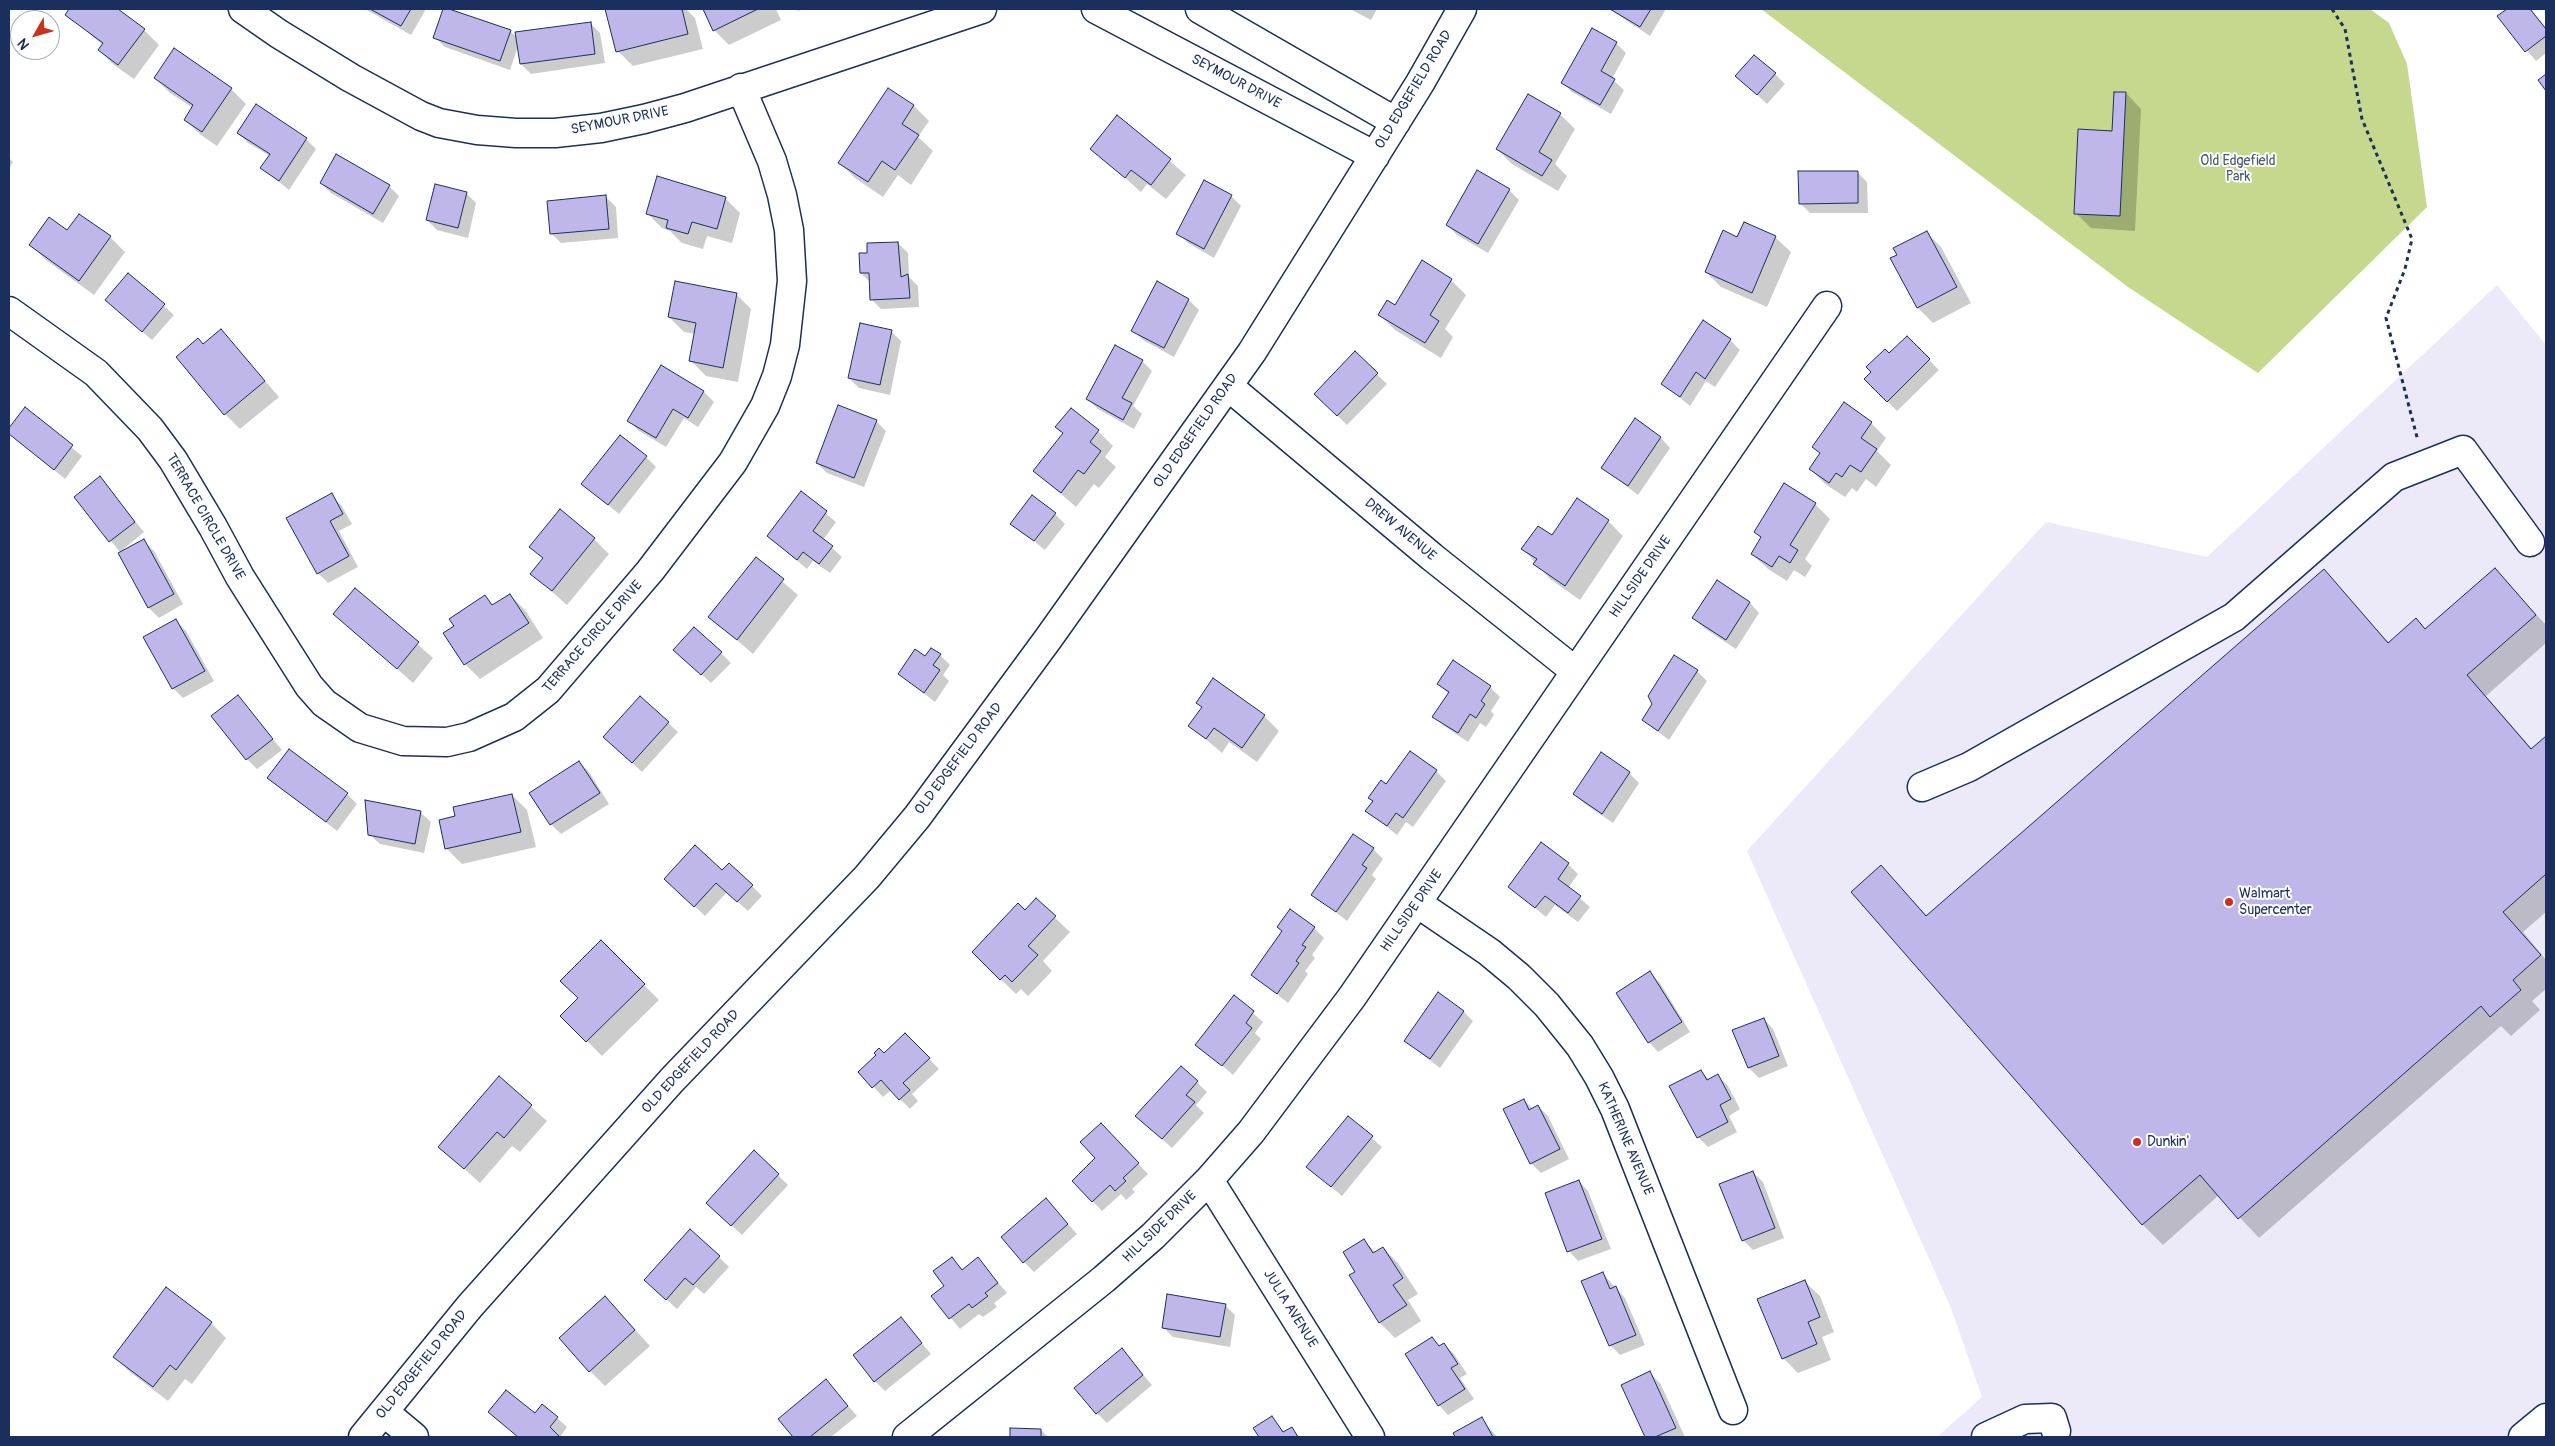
<!DOCTYPE html>
<style>
body{margin:0}
#map{position:relative;width:2555px;height:1446px;overflow:hidden;background:#fff;font-family:Pangolin,sans-serif}
canvas{display:block}
.frame{position:absolute;inset:0;border:10px solid #1b2f5e;pointer-events:none}
.north{position:absolute;left:10px;top:10px;width:50px;height:50px;box-sizing:border-box;background:#fff;border:1px solid #a4acbf;border-radius:50%;rotate:232deg;font-size:14px;font-weight:700;line-height:20px;text-align:center;color:#1b2f5e}
.north::after{content:'';display:block;margin:auto;width:18px;height:22px;background:#c8321e;clip-path:polygon(50% 0,100% 100%,50% 72%,0 100%)}
</style>
<div id="map">
<canvas width="2555" height="1446"></canvas>
<div class="frame"></div>
<div class="north">N</div>
</div>
<script>
const ctx = document.querySelector('canvas').getContext('2d');
ctx.lineJoin = 'round';
function fill(path, color) { ctx.fillStyle = color; ctx.fill(path, 'evenodd'); }
const shape = rows => new Path2D(rows.map(r => 'M' + r).join(''));
function strokePath(path, color, width, dash) { ctx.strokeStyle = color; ctx.lineWidth = width; ctx.lineCap = dash ? 'butt' : 'round'; ctx.setLineDash(dash || []); ctx.stroke(path); }
function drawText(font, color, halo, rows, align = 'center') {
  ctx.font = font + ' Pangolin,sans-serif'; ctx.lineWidth = 4; ctx.setLineDash([]); ctx.textBaseline = 'middle'; ctx.strokeStyle = halo; ctx.fillStyle = color; for (const [text, x, y, turn = 0] of rows) {
    ctx.save(); ctx.translate(x, y); ctx.rotate((+turn || 0) * Math.PI / 180); ctx.textAlign = isNaN(turn) ? turn : align; if (halo) ctx.strokeText(text, 0, 0); ctx.fillText(text, 0, 0); ctx.restore();
  }
}
fill(shape([
 [2497,285,2546,345,2546,1437,1937,1437,1982,1397,1951,1308,1747,851,2046,522,2207,557]
]), '#ece9f8');
fill(shape([
 [1761,9,2370,9,2389,23,2407,64,2427,207,2258,373,2128,287]
]), '#c5d88d');
fill(shape([
 [71,9,116,9,144,30,159,45,134,79,114,65,99,50,103,45,67,15],
 [365,9,426,9,411,35],
 [444,9,510,31,517,38,590,23,600,33,605,63,531,74,521,64,518,46,510,70,445,47,435,37],
 [607,9,686,9,695,18,703,49,633,66,618,51],
 [704,9,776,9,781,20,729,45,714,30],
 [795,9,805,9,798,11],
 [1350,9,1377,9,1371,20],
 [1609,9,1666,9,1650,36],
 [2509,9,2531,9,2546,28,2546,53,2536,61,2499,17],
 [1593,30,1616,43,1626,53,1612,79,1624,90,1611,114,1572,92,1562,82],
 [175,50,231,89,246,104,217,146,201,135,185,120,193,108,170,93,155,78],
 [1775,74,1785,84,1767,104,1737,76],
 [889,90,914,106,929,121,918,137,933,151,911,185,898,175,883,197,855,178,840,163],
 [2126,93,2141,109,2135,231,2091,228,2076,213,2113,133],
 [1560,114,1575,129,1555,164,1567,176,1558,191,1512,164,1497,149],
 [1118,117,1186,175,1166,199,1147,184,1141,192,1092,149],
 [238,133,306,139,316,149,289,190,262,168,270,156,248,143],
 [9,158,13,162,9,169],
 [1857,172,1867,182,1868,213,1810,213,1800,203],
 [321,183,389,186,399,196,383,223,331,193],
 [1509,190,1519,200,1488,253,1457,235,1447,225],
 [466,193,476,203,468,238,437,230,427,220],
 [1231,196,1241,206,1214,258,1188,243,1178,233],
 [606,197,616,207,618,238,561,243,551,233],
 [725,198,740,213,732,243,707,236,703,249,682,243,670,231,662,228,647,213],
 [67,232,110,237,125,252,94,295,46,260,31,245],
 [1926,232,1941,247,1971,303,1933,323,1918,308,1892,259],
 [1775,237,1791,252,1767,307,1721,287,1706,272,1738,238],
 [898,243,908,253,909,277,918,286,919,307,881,309,871,299,870,282,861,273,868,254],
 [128,275,174,315,152,340,117,310],
 [1451,280,1466,295,1445,329,1453,337,1441,358,1395,330,1380,315],
 [1157,283,1189,300,1199,310,1174,357,1143,340,1133,330],
 [736,294,751,309,738,382,706,376,691,361,695,334,684,332,669,317],
 [221,330,279,397,240,429,225,414,203,345],
 [891,331,901,341,890,395,859,388,849,378],
 [1907,338,1939,370,1897,411,1865,379],
 [1730,340,1740,350,1715,387,1706,381,1690,406,1663,384],
 [1355,353,1387,384,1347,425,1315,394],
 [1142,361,1152,371,1133,406,1142,414,1134,429,1098,409,1088,399],
 [662,367,704,392,714,402,698,427,684,418,666,447,639,431,629,421],
 [25,409,82,456,65,479,9,433,9,430],
 [876,421,886,431,864,487,827,473,817,463],
 [1871,423,1886,438,1877,451,1891,465,1876,487,1866,479,1857,492,1852,488,1845,497,1825,484,1810,468],
 [1057,427,1098,431,1113,446,1105,457,1116,467,1099,488,1094,484,1076,507,1035,471,1064,434],
 [1661,438,1670,448,1638,495,1603,468],
 [646,457,656,467,619,514,583,484],
 [100,478,144,532,120,552,75,497],
 [801,493,836,522,823,540,842,557,830,573,813,561,807,569,768,536],
 [331,495,341,505,352,524,339,531,358,567,328,583,318,573],
 [1577,500,1608,521,1623,536,1580,600,1550,579,1523,549,1552,537],
 [1815,504,1830,519,1805,559,1812,566,1805,577,1794,570,1787,581,1768,569,1752,554,1762,539,1755,532],
 [1055,514,1065,524,1045,550,1012,524],
 [594,539,609,554,567,605,532,574,544,559,531,547],
 [144,541,154,551,183,604,159,618,149,608,119,554],
 [756,559,798,595,753,654,710,617],
 [2323,570,2389,643,2426,630,2495,570,2546,625,2546,643,2486,696,2533,750,2546,738,2546,912,2523,932,2546,960,2546,989,2532,1001,2540,1010,2511,1036,2501,1026,2259,1238,2219,1195,2163,1245,2143,1225,1853,892,1881,867,1927,916],
 [1717,582,1750,603,1759,613,1736,649,1704,628,1694,618],
 [356,590,433,658,413,683,335,614],
 [510,595,525,610,543,638,480,679,465,664,485,597,493,605],
 [176,621,186,631,214,681,183,698,173,688],
 [721,653,731,663,711,683,685,659],
 [940,655,950,665,943,675,949,681,935,702,899,674,926,658],
 [1697,671,1707,681,1669,740,1643,720],
 [1214,680,1264,716,1279,731,1257,762,1229,742,1222,753,1190,726,1203,708,1197,703],
 [1438,684,1490,687,1500,697,1491,711,1494,715,1486,727,1480,723,1468,742,1444,726,1434,716,1449,694],
 [238,697,282,750,257,769,247,759],
 [668,723,678,732,642,772,615,747],
 [1602,754,1629,773,1639,783,1613,823,1585,804,1575,794],
 [579,762,589,772,609,804,561,834,551,824,531,793],
 [1436,771,1446,781,1413,827,1406,822,1397,835,1367,811,1387,786],
 [269,778,347,794,357,804,337,831],
 [512,795,527,810,536,847,462,864,447,849,440,821,456,817],
 [367,801,421,813,431,822,424,853,380,844,369,834],
 [1373,849,1383,859,1372,875,1376,879,1347,921,1313,894],
 [1568,864,1578,874,1568,888,1590,907,1578,922,1555,905,1546,917,1509,887],
 [722,872,752,886,762,896,748,911,727,892,705,916,676,889],
 [1036,900,1070,932,1043,961,1052,971,1028,996,1021,989,1016,994,988,967,1025,912],
 [1314,928,1324,938,1312,955,1315,958,1305,971,1308,974,1288,1003,1253,975],
 [601,942,659,1000,602,1056,562,1016,580,999],
 [1650,973,1660,983,1690,1032,1658,1052,1649,1042],
 [1234,997,1263,1022,1255,1033,1261,1039,1233,1075,1197,1044],
 [1463,1011,1473,1021,1440,1068,1405,1041],
 [1764,1019,1773,1029,1788,1066,1759,1078,1749,1068,1734,1031],
 [905,1034,939,1069,912,1094,918,1101,910,1109,891,1090,883,1097,860,1072,878,1055,884,1055],
 [1181,1067,1207,1092,1196,1105,1204,1113,1172,1148,1147,1126],
 [1701,1071,1710,1080,1718,1076,1728,1086,1740,1109,1729,1116,1737,1132,1708,1147,1698,1137],
 [499,1078,547,1121,520,1152,512,1146,480,1183,440,1147],
 [1524,1100,1533,1109,1538,1106,1548,1116,1569,1159,1541,1173,1531,1163],
 [1348,1118,1382,1147,1342,1196,1318,1176],
 [1111,1135,1148,1174,1132,1189,1135,1192,1126,1200,1121,1194,1102,1211,1073,1181,1097,1158],
 [754,1152,788,1185,742,1235,717,1212],
 [1753,1172,1763,1182,1784,1238,1753,1250,1743,1240],
 [1579,1181,1588,1191,1611,1249,1578,1261,1569,1251],
 [1046,1199,1077,1234,1034,1272,1024,1262],
 [1364,1240,1376,1253,1383,1248,1398,1263,1418,1294,1408,1300,1421,1321,1395,1338,1380,1323,1350,1276,1357,1272],
 [719,1257,729,1267,704,1294,696,1287,677,1309,656,1290],
 [952,1258,963,1270,978,1259,1007,1293,994,1303,997,1307,983,1317,979,1314,960,1329,933,1297,946,1286],
 [1603,1274,1625,1298,1645,1345,1620,1355,1610,1345],
 [1804,1281,1820,1296,1834,1332,1822,1337,1831,1360,1798,1373,1783,1358],
 [166,1289,211,1323,226,1338,192,1384,185,1379,168,1401,130,1372,115,1357],
 [1225,1305,1235,1315,1230,1347,1173,1337,1163,1327],
 [620,1313,650,1346,605,1386,590,1371],
 [901,1319,931,1354,885,1391,875,1381],
 [1432,1338,1440,1347,1444,1345,1454,1354,1467,1374,1460,1378,1474,1399,1448,1415,1439,1405],
 [1122,1350,1152,1385,1107,1423,1097,1413],
 [1650,1373,1660,1383,1685,1437,1646,1437,1622,1385],
 [826,1381,857,1416,831,1437,795,1437,780,1419],
 [489,1412,557,1418,567,1427,560,1437,518,1437],
 [1272,1418,1285,1433,1291,1429,1300,1437,1260,1437,1255,1429],
 [1482,1419,1497,1437,1456,1437,1454,1434],
 [1011,1429,1041,1430,1048,1437,1011,1437]
]), '#0003');
const building = shape([
 [69,9,118,9,145,29,118,65,98,50,103,43,65,15,69,9],
 [370,9,411,9,401,26,370,9],
 [443,9,449,9,511,30,500,61,433,38,443,9],
 [605,9,682,9,688,34,616,52,605,9],
 [703,9,758,9,713,31,703,9],
 [1610,9,1651,9,1640,27,1610,9],
 [2507,9,2530,9,2546,29,2546,36,2525,52,2497,16,2507,9],
 [591,22,595,54,520,64,515,32,591,22],
 [1592,28,1617,42,1601,71,1615,79,1600,105,1561,83,1592,28],
 [174,48,232,88,202,132,184,120,193,105,154,78,174,48],
 [1754,55,1776,73,1757,95,1735,76,1754,55],
 [2546,74,2546,91,2538,80,2546,74],
 [888,88,914,105,902,124,919,135,895,170,882,161,868,182,838,163,888,88],
 [2114,92,2126,92,2120,216,2074,214,2078,129,2112,131,2114,92],
 [1528,94,1561,113,1539,152,1552,160,1542,176,1496,149,1528,94],
 [256,104,307,138,279,181,260,168,270,154,237,133,256,104],
 [1117,115,1171,159,1151,185,1131,170,1125,178,1090,149,1117,115],
 [336,154,390,185,373,214,320,183,336,154],
 [1477,170,1510,189,1478,244,1446,225,1477,170],
 [1798,171,1858,171,1858,203,1799,204,1798,171],
 [657,176,726,197,717,229,692,222,688,234,666,228,668,220,646,214,657,176],
 [1204,180,1232,195,1204,249,1176,234,1204,180],
 [435,184,467,192,458,228,426,220,435,184],
 [606,195,609,229,550,234,547,201,606,195],
 [79,214,111,236,79,281,29,245,49,217,67,230,79,214],
 [1744,222,1776,236,1752,293,1705,272,1723,230,1737,237,1744,222],
 [1927,231,1957,287,1917,308,1890,258,1897,255,1893,248,1927,231],
 [898,242,901,277,908,274,910,298,870,300,869,273,860,273,859,253,867,253,867,243,898,242],
 [1422,260,1452,279,1430,315,1439,321,1425,343,1378,315,1387,300,1395,305,1422,260],
 [128,273,165,304,142,332,105,300,128,273],
 [675,281,737,293,723,368,689,361,696,323,668,317,675,281],
 [1157,281,1189,299,1164,348,1131,331,1157,281],
 [1703,320,1731,339,1705,379,1696,372,1680,397,1661,384,1703,320],
 [860,323,892,330,880,385,848,378,860,323],
 [221,329,265,381,224,415,176,357,198,338,203,344,221,329],
 [1907,336,1930,359,1887,402,1864,379,1871,372,1866,367,1885,349,1889,353,1907,336],
 [1115,345,1143,360,1122,398,1132,403,1123,420,1086,399,1115,345],
 [1355,351,1378,373,1337,416,1314,394,1355,351],
 [661,365,704,391,688,418,673,409,656,438,627,421,661,365],
 [1844,402,1872,422,1861,438,1877,449,1861,472,1850,465,1842,477,1836,473,1829,483,1809,469,1820,453,1812,447,1844,402],
 [838,405,877,420,854,478,816,463,838,405],
 [25,407,73,445,54,470,9,434,9,428,25,407],
 [1071,408,1099,430,1090,442,1101,451,1084,474,1078,470,1061,493,1033,471,1063,433,1055,427,1071,408],
 [1635,418,1661,437,1628,486,1601,468,1635,418],
 [620,435,647,456,608,505,581,484,620,435],
 [100,476,135,522,109,542,74,497,100,476],
 [1784,483,1816,503,1790,545,1798,550,1790,563,1779,556,1772,567,1751,554,1761,537,1754,532,1784,483],
 [801,491,827,511,813,531,833,546,819,564,803,552,797,560,767,536,801,491],
 [332,493,343,514,330,521,349,556,317,574,286,518,332,493],
 [1032,495,1056,513,1034,541,1010,524,1032,495],
 [1577,498,1609,520,1565,586,1533,564,1537,559,1521,549,1538,526,1552,535,1577,498],
 [560,509,595,538,552,591,530,574,543,558,529,547,560,509],
 [144,539,174,594,148,608,118,553,144,539],
 [756,557,784,579,737,640,708,617,756,557],
 [2495,568,2536,615,2467,675,2531,749,2546,736,2546,874,2503,912,2541,955,2513,980,2521,990,2490,1017,2481,1006,2238,1219,2200,1175,2142,1225,1851,892,1881,865,1926,916,2324,569,2388,643,2416,618,2425,629,2495,568],
 [1717,580,1750,602,1726,640,1692,618,1717,580],
 [355,588,419,642,397,669,333,614,355,588],
 [510,594,529,623,464,665,443,633,454,626,449,619,485,595,492,605,510,594],
 [176,619,205,671,172,689,143,637,176,619],
 [694,627,722,652,701,675,673,650,694,627],
 [931,648,941,654,933,665,940,670,924,693,898,674,915,649,925,656,931,648],
 [1674,655,1698,670,1658,731,1642,720,1652,704,1648,696,1674,655],
 [1453,660,1491,686,1481,701,1485,704,1476,718,1470,714,1458,733,1432,717,1449,692,1437,684,1453,660],
 [1213,678,1265,715,1242,748,1214,728,1206,739,1188,726,1202,707,1196,703,1213,678],
 [238,695,273,739,246,760,211,716,238,695],
 [640,696,669,722,632,763,603,737,640,696],
 [289,749,348,793,326,822,267,778,289,749],
 [1410,751,1437,770,1403,818,1396,813,1387,826,1365,811,1373,801,1368,798,1381,780,1386,784,1410,751],
 [1601,752,1630,772,1602,814,1573,794,1601,752],
 [579,761,600,793,550,825,529,793,579,761],
 [512,794,521,832,445,849,439,820,455,816,453,807,512,794],
 [365,800,421,811,415,844,368,835,365,800],
 [1353,834,1374,848,1362,865,1367,868,1336,912,1311,895,1353,834],
 [1541,842,1569,863,1558,879,1581,896,1568,913,1545,896,1535,908,1508,887,1541,842],
 [695,845,722,870,729,863,753,885,737,902,716,883,694,907,664,879,695,845],
 [1036,898,1056,916,1028,946,1038,955,1012,982,1005,975,1000,980,972,952,1018,903,1025,910,1036,898],
 [1290,909,1315,927,1302,945,1306,947,1296,961,1299,963,1277,994,1251,975,1282,931,1277,927,1290,909],
 [601,940,645,984,586,1042,560,1016,578,998,560,981,601,940],
 [1650,971,1682,1022,1648,1043,1616,993,1650,971],
 [1438,992,1464,1011,1430,1059,1404,1041,1438,992],
 [1234,995,1254,1011,1246,1023,1252,1028,1222,1066,1195,1045,1234,995],
 [1764,1018,1779,1056,1748,1068,1732,1030,1764,1018],
 [905,1033,930,1058,903,1083,910,1090,899,1100,881,1080,872,1088,858,1072,876,1055,874,1053,879,1048,884,1053,905,1033],
 [1181,1066,1198,1081,1186,1095,1195,1102,1162,1139,1135,1116,1181,1066],
 [1701,1070,1707,1080,1718,1074,1731,1099,1720,1105,1728,1122,1697,1138,1669,1086,1701,1070],
 [499,1076,532,1105,504,1138,497,1132,464,1169,438,1147,499,1076],
 [1524,1099,1529,1110,1538,1105,1560,1149,1530,1164,1503,1109,1524,1099],
 [1348,1116,1373,1136,1331,1187,1306,1167,1348,1116],
 [1101,1123,1139,1163,1123,1178,1126,1181,1115,1191,1110,1185,1092,1202,1072,1181,1095,1158,1080,1142,1101,1123],
 [754,1150,779,1174,731,1226,706,1203,754,1150],
 [1753,1171,1775,1228,1742,1241,1719,1184,1753,1171],
 [1579,1180,1602,1239,1567,1252,1545,1193,1579,1180],
 [1046,1198,1068,1224,1023,1263,1001,1237,1046,1198],
 [690,1229,720,1256,693,1285,685,1278,666,1300,644,1280,690,1229],
 [1364,1239,1373,1253,1383,1247,1403,1278,1393,1285,1407,1305,1379,1323,1349,1275,1355,1272,1343,1252,1364,1239],
 [952,1257,962,1270,978,1257,998,1283,985,1293,988,1296,972,1308,969,1304,949,1319,931,1296,944,1286,933,1271,952,1257],
 [1603,1272,1610,1289,1616,1286,1636,1335,1609,1346,1581,1281,1603,1272],
 [1805,1280,1820,1317,1808,1322,1817,1344,1782,1359,1757,1299,1805,1280],
 [166,1287,212,1322,176,1370,170,1365,153,1387,113,1357,166,1287],
 [1167,1294,1226,1304,1220,1337,1162,1328,1167,1294],
 [605,1296,635,1330,589,1372,559,1338,605,1296],
 [901,1317,922,1343,874,1382,853,1355,901,1317],
 [1432,1337,1439,1346,1444,1343,1458,1364,1451,1368,1465,1389,1438,1406,1405,1354,1432,1337],
 [1122,1348,1143,1375,1096,1414,1074,1388,1122,1348],
 [1650,1371,1676,1428,1655,1437,1645,1437,1621,1385,1650,1371],
 [826,1379,848,1406,810,1437,793,1437,778,1419,826,1379],
 [506,1390,535,1413,542,1404,558,1417,550,1427,560,1437,518,1437,488,1412,506,1390],
 [1272,1416,1283,1432,1292,1427,1298,1437,1259,1437,1253,1428,1272,1416],
 [1482,1417,1493,1437,1455,1437,1453,1433,1482,1417],
 [1010,1428,1041,1429,1041,1437,1010,1437,1010,1428]
]);
fill(building, '#bfb7e9');
strokePath(building, '#1b2f5e', 1);
const minor = shape([
 [243,9,279,34,351,78,421,116,439,123,477,130,516,133,555,133,601,128,644,119,685,108,982,9],
 [1096,9,1375,156],
 [1200,9,1396,122],
 [9,311,96,373,150,429,173,460,213,527,240,577,309,686,324,703,360,728,403,741,447,742,469,737,514,717,548,690,650,571,733,462,765,406,777,376,785,345,792,281,789,230,782,195,772,161,741,88],
 [1228,386,1432,557,1575,671],
 [1922,787,1969,767,2234,617,2394,477,2463,450,2530,542],
 [1417,903,1489,952,1519,977,1547,1005,1580,1046,1599,1077,1615,1109,1733,1410],
 [1209,1180,1370,1437],
 [384,1412,414,1437],
 [363,1437,470,1306,672,1080,867,877,917,817,1048,639,1252,352,1420,83,1462,9],
 [907,1437,1104,1279,1153,1236,1209,1180,1251,1132,1352,997,1827,306],
 [1986,1437,2025,1419,2052,1418,2056,1431],
 [2523,1437,2546,1418]
]);
strokePath(minor, '#1b2f5e', 31);
strokePath(shape([
 [2332,9,2345,29,2362,119,2412,239,2405,269,2386,318,2418,441]
]), '#1b2f5e', 3, [4, 4]);
strokePath(minor, '#fff', 28);
for (const [x, y, r, color] of [
 [2229,902,5,"#c8321e"],
 [2137,1142,5,"#c8321e"]
]) { const dot = new Path2D(); dot.arc(x, y, r, 0, 2 * Math.PI); ctx.fillStyle = color; ctx.fill(dot); strokePath(dot, '#fff', 2); }
drawText('14px', '#1b2f5e', '#fff', [
 ["SEYMOUR DRIVE",1236,82,28],
 ["OLD EDGEFIELD ROAD",1414,90,-59],
 ["SEYMOUR DRIVE",620,121,-11],
 ["OLD EDGEFIELD ROAD",1196,431,-55],
 ["TERRACE CIRCLE DRIVE",205,517,60],
 ["DREW AVENUE",1400,530,40],
 ["HILLSIDE DRIVE",1641,577,-55],
 ["TERRACE CIRCLE DRIVE",593,637,-49],
 ["OLD EDGEFIELD ROAD",959,759,-53],
 ["HILLSIDE DRIVE",1412,911,-55],
 ["OLD EDGEFIELD ROAD",691,1062,-47],
 ["KATHERINE AVENUE",1625,1139,67],
 ["HILLSIDE DRIVE",1160,1227,-44],
 ["JULIA AVENUE",1290,1309,58],
 ["OLD EDGEFIELD ROAD",422,1365,-51]
]);
drawText('14px', '#46596a', '#fff', [
 ["Old Edgefield",2238,161],
 ["Park",2238,177]
]);
drawText('14px', '#1b2f5e', '#fff', [
 ["Walmart",2239,894],
 ["Supercenter",2239,910],
 ["Dunkin'",2147,1142]
], 'left');
</script>
